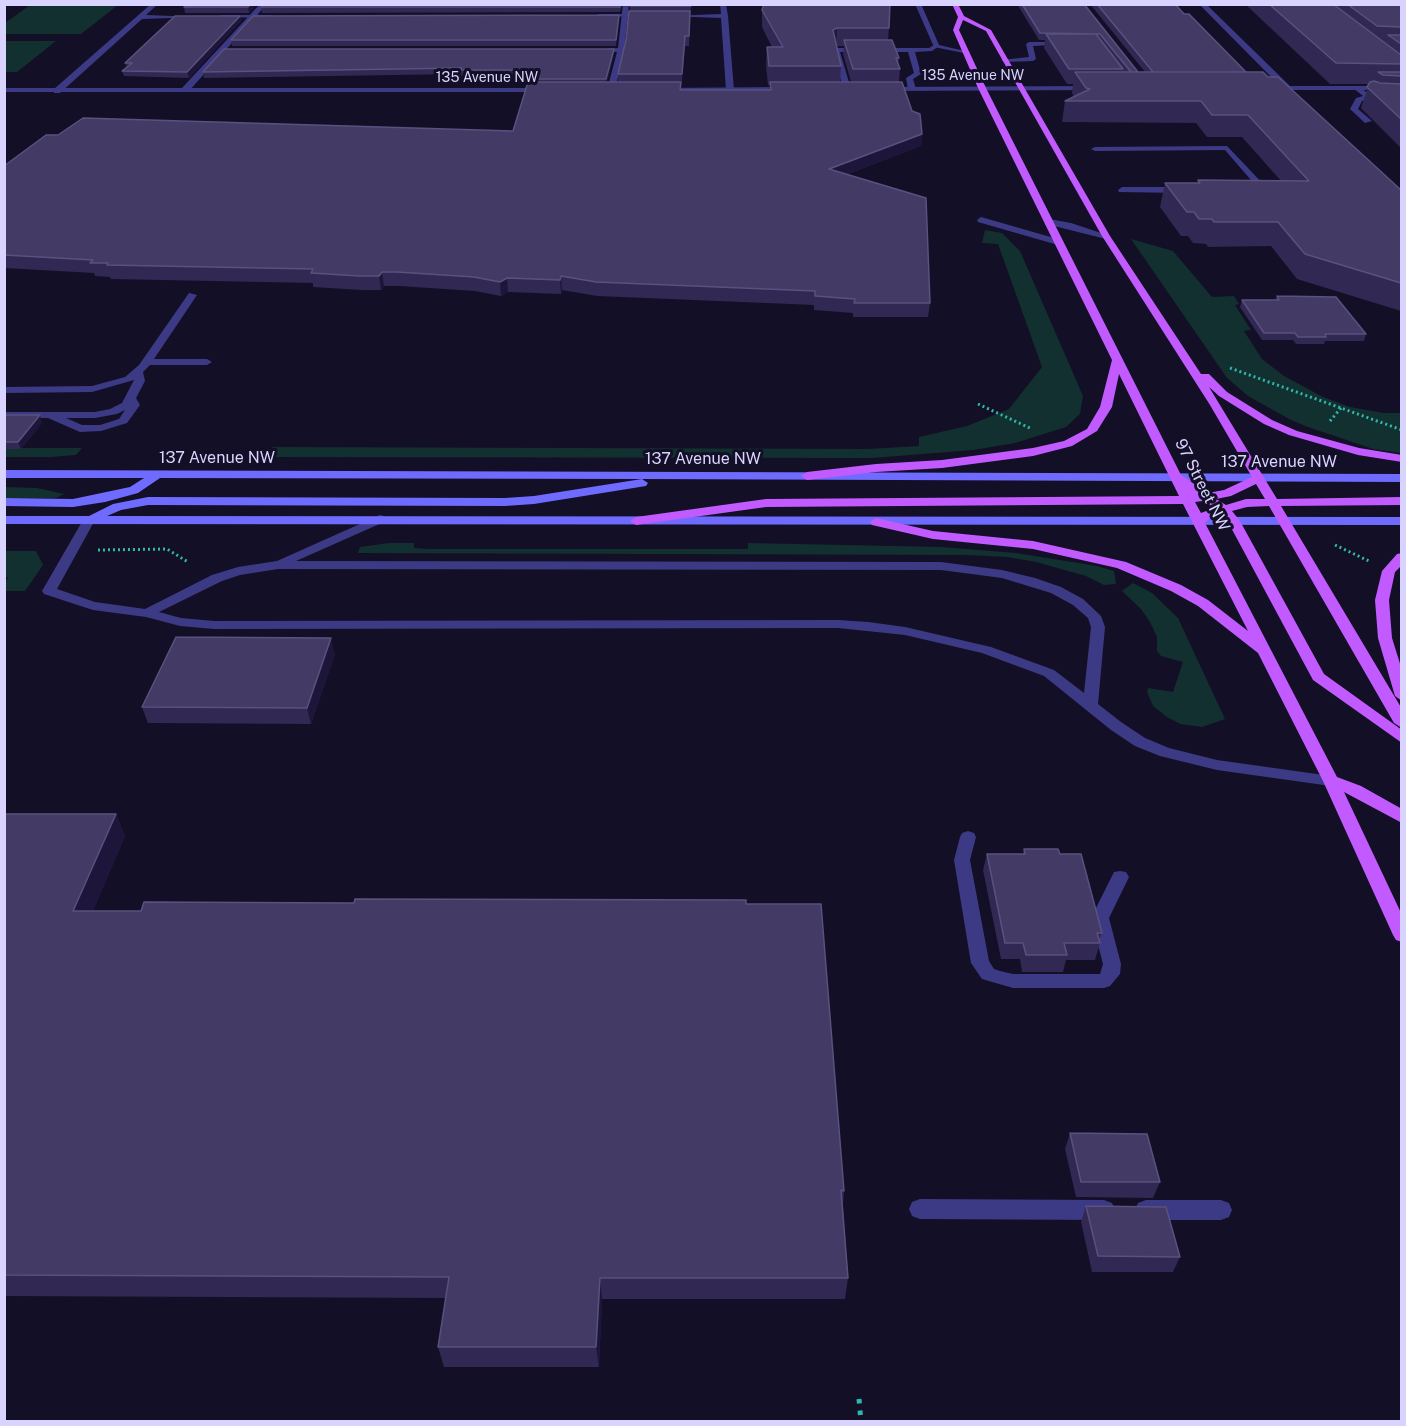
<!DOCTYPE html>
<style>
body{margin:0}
#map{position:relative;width:1406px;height:1426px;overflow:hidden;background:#130f26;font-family:"Public Sans",sans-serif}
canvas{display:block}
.frame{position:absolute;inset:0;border:6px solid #d9d4ff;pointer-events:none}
</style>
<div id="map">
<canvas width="1406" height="1426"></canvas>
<div class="frame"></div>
</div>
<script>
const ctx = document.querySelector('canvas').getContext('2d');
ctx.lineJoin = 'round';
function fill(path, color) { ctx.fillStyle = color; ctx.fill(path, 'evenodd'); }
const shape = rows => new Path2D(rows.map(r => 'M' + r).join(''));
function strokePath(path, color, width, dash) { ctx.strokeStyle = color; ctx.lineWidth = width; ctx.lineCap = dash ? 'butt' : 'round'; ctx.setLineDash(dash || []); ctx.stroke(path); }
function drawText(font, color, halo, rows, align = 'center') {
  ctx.font = font + ' "Public Sans",sans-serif'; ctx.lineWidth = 6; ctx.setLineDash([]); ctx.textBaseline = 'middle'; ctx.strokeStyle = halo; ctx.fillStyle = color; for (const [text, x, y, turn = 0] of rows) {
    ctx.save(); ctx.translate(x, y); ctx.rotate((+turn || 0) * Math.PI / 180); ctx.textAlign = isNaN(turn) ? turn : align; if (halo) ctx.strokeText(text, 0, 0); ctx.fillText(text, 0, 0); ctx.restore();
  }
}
fill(shape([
 [30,5,30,4,118,5,81,34,5,34,5,23],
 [5,41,56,41,17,72,5,72],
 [985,230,1002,233,1020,251,1083,396,1080,414,1066,427,1015,443,973,450,873,458,265,457,273,447,868,449,919,446,919,437,967,426,1009,409,1042,367,998,244,982,243],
 [1131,239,1173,251,1212,297,1234,296,1239,304,1235,305,1251,330,1244,331,1262,359,1284,376,1323,397,1350,407,1384,413,1401,413,1401,453,1373,449,1308,427,1291,420,1248,396,1227,378],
 [5,448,82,448,76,455,51,457,5,457],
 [5,487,37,488,64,494,56,498,5,498],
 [389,543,414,543,414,548,428,549,748,549,748,543,942,547,1016,553,1097,566,1114,571,1116,584,1104,585,1086,576,1036,562,1007,557,966,555,358,553,360,547],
 [5,551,36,551,43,565,25,591,5,591,5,583,8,577,5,577],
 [1133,583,1152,593,1178,618,1225,719,1202,727,1180,724,1167,717,1153,706,1147,692,1148,688,1173,692,1183,662,1161,656,1157,651,1157,637,1150,622,1141,609,1122,591]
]), '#12302f');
strokePath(shape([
 [1230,368,1402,430],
 [978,404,1032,429],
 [1330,421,1341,408],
 [1335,545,1369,561],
 [98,550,167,549,188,562]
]), '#2fb8b0', 3, [2, 3]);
strokePath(shape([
 [859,1399,861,1422]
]), '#2fb8b0', 5, [4.5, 7]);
fill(shape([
 [260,4,267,4,188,92,182,92,182,88,260,4],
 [623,4,629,4,624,50,615,90,611,92,607,90,617,52,592,50,618,48,623,4],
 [1029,42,1065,42,1068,44,1033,46,1036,59,1033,61,1004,62,1001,60,1029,57,1026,44,1029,42],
 [936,44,939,46,932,51,915,52,921,74,913,79,916,89,912,91,908,89,906,78,914,73,908,52,840,52,851,89,847,91,843,89,833,50,836,48,929,48,936,44],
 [1357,86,1376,98,1402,99,1402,103,1374,102,1368,99,1362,101,1358,109,1372,121,1365,123,1350,109,1356,98,1363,96,1353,88,1357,86],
 [1227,146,1267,188,1267,192,1254,192,1254,188,1257,187,1225,150,1095,151,1091,149,1095,147,1227,146],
 [1122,187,1182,187,1186,190,1182,193,1119,192,1118,190,1122,187],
 [981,217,1061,240,1063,242,1058,245,978,222,977,220,981,217],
 [1049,219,1071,223,1110,236,1106,239,1046,224,1045,222,1049,219],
 [189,293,197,295,154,359,207,359,212,362,207,365,150,365,143,372,145,381,136,398,140,405,127,423,101,431,80,432,48,418,4,418,4,412,95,412,110,409,122,403,134,380,92,392,4,393,4,387,92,386,125,377,139,365,189,293],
 [125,410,119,419,100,425,82,425,66,418,95,418,117,414,125,410],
 [380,515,384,516,386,519,384,522,296,561,941,562,1002,570,1035,578,1061,587,1083,599,1101,616,1105,627,1098,704,1121,722,1145,738,1169,748,1217,760,1331,776,1337,777,1339,781,1337,785,1331,786,1217,770,1160,756,1135,746,1111,730,1044,676,982,653,905,635,838,628,214,629,180,626,146,617,93,610,44,594,42,591,83,520,89,516,95,520,57,589,95,602,145,609,212,575,238,567,277,561,380,515],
 [278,569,941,570,1002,578,1051,593,1073,605,1088,618,1091,627,1084,693,1054,670,991,647,905,627,868,622,838,620,214,621,181,618,159,612,222,581,240,575,278,569],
 [968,831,974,833,976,837,970,860,989,961,994,969,1000,971,1013,974,1100,974,1103,964,1091,918,1114,872,1120,871,1126,872,1129,877,1109,918,1121,964,1120,974,1110,986,1104,988,1013,988,982,979,971,963,954,860,960,837,962,833,968,831],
 [920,1199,1104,1200,1112,1203,1115,1210,1112,1217,1104,1220,920,1219,912,1216,909,1209,912,1202,920,1199],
 [1146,1200,1221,1200,1229,1203,1232,1210,1229,1217,1221,1220,1146,1220,1138,1217,1135,1210,1138,1203,1146,1200]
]), '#3d3a85');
fill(shape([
 [151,4,158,4,146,15,197,17,142,19,60,93,54,93,54,89,151,4],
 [720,4,726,4,728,16,734,90,730,92,726,90,721,18,668,16,721,14,720,4],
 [915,4,921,4,939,45,969,52,969,54,934,47,915,4],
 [1199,4,1206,4,1290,86,1290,90,1284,90,1199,4],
 [647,14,649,17,596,16,599,14,647,14],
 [272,15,274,18,218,17,221,15,272,15]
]), '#3d3a85');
fill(shape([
 [1093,86,1096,90,886,91,882,89,886,87,1093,86],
 [1267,86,1402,86,1402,90,1270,90,1267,86],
 [787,87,790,91,661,92,657,90,661,88,787,87],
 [4,88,544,88,548,90,544,92,4,92,4,88]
]), '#3d3a85');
fill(shape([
 [4,470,1402,474,1402,482,642,479,648,483,646,486,534,504,505,506,148,505,121,510,107,516,1402,517,1402,525,4,524,4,516,89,516,113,504,148,497,505,498,534,496,642,479,160,478,138,493,105,502,73,507,4,506,4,498,73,499,130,487,144,478,4,478,4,470]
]), '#6f6bff');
fill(shape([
 [952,4,958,4,964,16,991,30,1110,236,1201,374,1209,374,1227,392,1272,420,1297,431,1359,448,1402,455,1402,462,1358,455,1289,435,1264,424,1219,396,1209,387,1277,499,1402,497,1402,505,1281,506,1402,709,1402,728,1394,723,1269,506,1247,507,1232,511,1240,521,1324,674,1402,730,1402,743,1313,680,1228,522,1221,514,1211,517,1205,523,1337,777,1361,786,1402,809,1402,823,1344,792,1402,915,1402,942,1396,940,1393,935,1323,781,1258,653,1198,606,1171,591,1117,568,1033,549,933,539,872,525,870,522,876,518,933,531,1033,541,1126,562,1181,585,1208,600,1248,631,1183,504,766,507,636,525,630,521,636,517,766,499,1179,496,1119,374,1112,407,1097,431,1072,446,1033,456,942,468,876,472,807,480,801,476,807,472,876,464,942,460,1033,448,1064,441,1087,429,1100,407,1112,360,978,88,953,30,958,17,952,4],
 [963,20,986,31,1102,236,1210,405,1252,477,1224,490,1208,493,1181,475,986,88,959,30,963,20],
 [1256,484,1265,499,1246,499,1226,505,1216,499,1231,496,1256,484],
 [1203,501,1214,508,1201,513,1195,502,1203,501],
 [1402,553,1402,565,1395,572,1389,600,1392,638,1402,670,1402,701,1395,696,1378,638,1375,600,1382,571,1397,554,1402,553]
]), '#c25bff');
fill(shape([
 [257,4,249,13,185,13,184,7],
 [622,4,620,12,262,13,261,7],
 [630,4,691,4,689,46,685,46,681,90,769,90,770,85,768,85,766,66,767,47,772,47,762,27,762,10,889,28,888,40,899,58,898,65,900,69,899,82,922,134,921,146,848,174,930,303,928,317,853,317,853,313,814,310,814,305,597,296,562,290,561,294,508,292,501,296,475,291,399,286,384,286,381,290,362,290,313,287,313,283,111,279,110,277,95,276,94,273,4,268,4,166,513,131,531,82,532,76,461,76,461,74,204,78,203,72,614,49,614,54,607,82,618,82,618,74,626,40,630,11],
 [836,46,844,46,843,54,851,82,840,82,841,66],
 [1017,4,1084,4,1138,72,1145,72,1090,4,1175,4,1246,72,1268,77,1401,190,1401,311,1297,279,1271,246,1208,247,1206,244,1193,243,1188,236,1181,236,1160,207,1165,183,1197,183,1198,180,1281,181,1242,137,1207,137,1196,123,1062,122,1065,101,1074,97,1072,93,1073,84,1067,84,1044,48,1045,40,1039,40],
 [1245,4,1401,4,1401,148,1361,108,1369,84,1330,84],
 [619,15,616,46,232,46,231,40],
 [240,16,241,21,189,78,124,76,122,71,127,67,125,63],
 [1277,296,1366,334,1364,341,1325,341,1324,344,1296,344,1293,340,1262,340,1240,307,1242,300,1275,300],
 [4,415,42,423,21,449,4,449],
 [335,654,311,724,148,723,142,707],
 [4,814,116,814,125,836,93,911,141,911,746,904,844,1191,843,1205,848,1278,845,1299,602,1299,599,1367,444,1367,438,1347,446,1298,4,1296],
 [1024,849,1060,854,1102,933,1099,940,1100,943,1095,960,1066,960,1063,972,1022,972,1020,959,1001,959,983,870,987,854,1023,854],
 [1070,1133,1160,1182,1153,1198,1076,1197,1065,1149],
 [1086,1206,1180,1257,1173,1272,1092,1272,1081,1222]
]), '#312854');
fill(shape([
 [251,4,257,4,249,13,248,7],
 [240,16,241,21,189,78,187,72],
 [837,28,836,46,833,30],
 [685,36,685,46,682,85,682,74],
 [614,49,614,54,606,85,606,79],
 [922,134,921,146,829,181,829,169],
 [382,272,384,286,381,290,379,276],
 [561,276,562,290,561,294,560,280],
 [507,278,508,292,501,296,500,282],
 [40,415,42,423,21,449,18,442],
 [331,638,335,654,311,724,307,708],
 [116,814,125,836,84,933,73,911],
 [600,1278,602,1299,599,1367,596,1347]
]), '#1d163a');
const building = shape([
 [187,4,251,4,248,7,184,7,187,4],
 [263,4,620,4,620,7,261,7,263,4],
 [630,4,691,4,691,6,630,6,630,4],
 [764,4,890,4,889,28,837,28,833,30,841,66,769,66,767,47,783,47,762,10,764,4],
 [1022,4,1084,4,1138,72,1131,72,1100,34,1040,33,1022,4],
 [1097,4,1175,4,1184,14,1189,14,1246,72,1153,72,1097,4],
 [1269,4,1333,4,1401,55,1401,64,1336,63,1269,4],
 [1347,4,1401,4,1401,27,1377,26,1347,4],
 [629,11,690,11,689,36,685,36,682,74,618,74,626,40,629,11],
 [619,15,616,40,231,40,253,16,619,15],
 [175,16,240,16,187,72,122,71,132,63,125,63,175,16],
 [1046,34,1096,34,1123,69,1069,69,1046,34],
 [1388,35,1401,35,1401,44,1388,35],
 [844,40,892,40,899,58,896,58,900,69,853,69,844,40],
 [224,49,614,49,606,79,531,79,533,70,460,70,462,68,203,72,224,49],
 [1075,72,1263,72,1268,77,1278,77,1401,190,1401,283,1305,254,1278,222,1214,222,1212,219,1199,219,1194,212,1187,212,1165,183,1200,183,1198,180,1309,181,1248,115,1212,115,1201,101,1065,101,1090,89,1086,88,1075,72],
 [1378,72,1401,72,1401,76,1383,75,1378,72],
 [1374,81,1380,83,1401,84,1401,119,1367,87,1370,82,1374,81],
 [528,82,681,82,680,90,771,90,770,82,902,82,912,111,920,114,922,134,829,169,926,198,930,303,854,303,855,299,815,296,815,291,596,282,561,276,560,280,507,278,500,282,474,277,397,272,382,272,379,276,359,276,311,273,313,269,107,265,108,263,90,263,93,260,4,255,4,166,46,135,58,135,83,118,513,131,528,82],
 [1277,296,1336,297,1366,334,1325,334,1326,337,1298,337,1295,333,1264,333,1242,300,1279,300,1277,296],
 [4,415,40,415,18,442,4,442,4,415],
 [176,637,331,638,307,708,142,707,176,637],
 [4,814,116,814,73,911,141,911,144,902,354,903,355,899,746,900,746,904,821,904,844,1191,841,1190,848,1278,600,1278,596,1347,438,1347,449,1277,4,1275,4,814],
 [1024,849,1058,849,1060,854,1081,854,1102,933,1097,933,1100,943,1064,943,1067,955,1026,955,1023,943,1005,943,987,854,1025,854,1024,849],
 [1070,1133,1147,1134,1160,1182,1081,1182,1070,1133],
 [1086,1206,1166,1207,1180,1257,1098,1256,1086,1206]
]);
fill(building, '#433a66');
strokePath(building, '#5a527e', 1.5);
drawText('14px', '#d9d4ff', '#130f26', [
 ["135 Avenue NW",973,76],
 ["135 Avenue NW",487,78]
]);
drawText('16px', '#d9d4ff', '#130f26', [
 ["137 Avenue NW",217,458],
 ["137 Avenue NW",703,459],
 ["137 Avenue NW",1279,462],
 ["97 Street NW",1202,485,63]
]);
</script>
